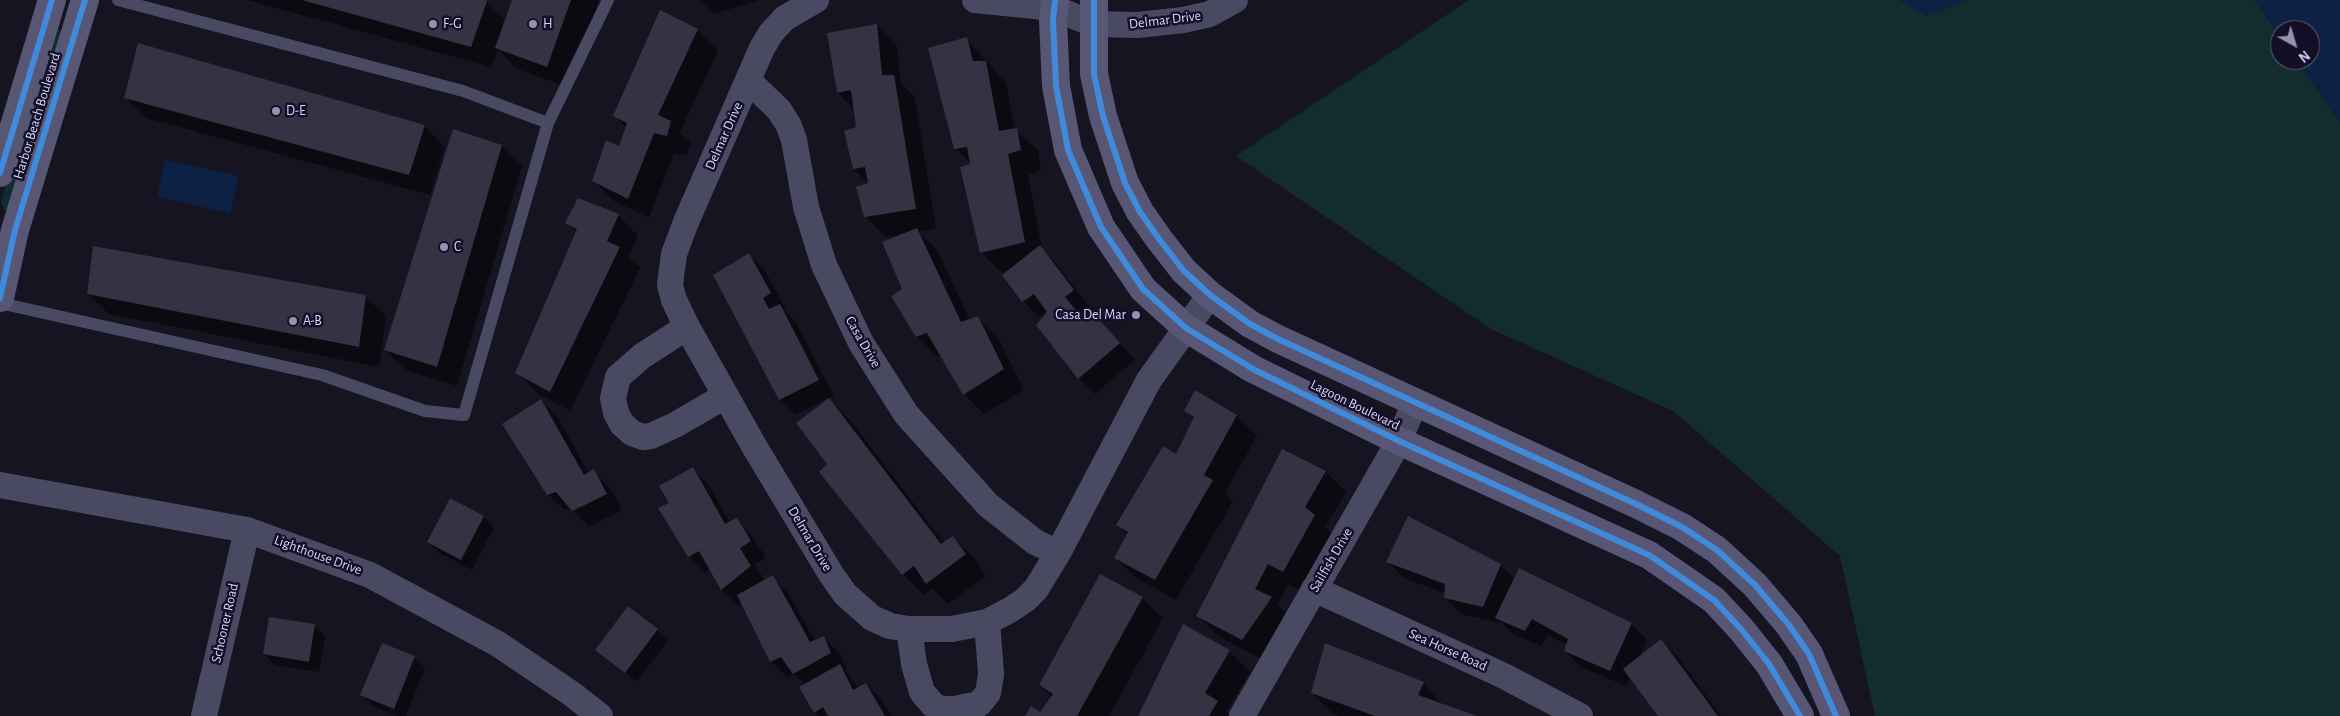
<!DOCTYPE html>
<style>
body{margin:0}
#map{position:relative;width:2340px;height:716px;overflow:hidden;background:#161421;font-family:"Alegreya Sans",sans-serif}
canvas{display:block}
.north{position:absolute;left:2270px;top:20px;width:50px;height:50px;box-sizing:border-box;background:#130f26;border:1px solid #625e7d;border-radius:50%;rotate:141deg;font-size:14px;font-weight:700;line-height:20px;text-align:center;color:#d9d4ff}
.north::after{content:'';display:block;margin:auto;width:18px;height:22px;background:#9591b1;clip-path:polygon(50% 0,100% 100%,50% 72%,0 100%)}
</style>
<div id="map">
<canvas width="2340" height="716"></canvas>
<div class="north">N</div>
</div>
<script>
const ctx = document.querySelector('canvas').getContext('2d');
ctx.lineJoin = 'round';
function fill(path, color) { ctx.fillStyle = color; ctx.fill(path, 'evenodd'); }
const shape = rows => new Path2D(rows.map(r => 'M' + r).join(''));
function strokePath(path, color, width, dash) { ctx.strokeStyle = color; ctx.lineWidth = width; ctx.lineCap = dash ? 'butt' : 'round'; ctx.setLineDash(dash || []); ctx.stroke(path); }
function drawText(font, color, halo, rows, align = 'center') {
  ctx.font = font + ' "Alegreya Sans",sans-serif'; ctx.lineWidth = 5; ctx.setLineDash([]); ctx.textBaseline = 'middle'; ctx.strokeStyle = halo; ctx.fillStyle = color; for (const [text, x, y, turn = 0] of rows) {
    ctx.save(); ctx.translate(x, y); ctx.rotate((+turn || 0) * Math.PI / 180); ctx.textAlign = isNaN(turn) ? turn : align; if (halo) ctx.strokeText(text, 0, 0); ctx.fillText(text, 0, 0); ctx.restore();
  }
}
fill(shape([
 [1469,0,1900,0,1927,16,1967,0,2255,0,2280,36,2280,60,2297,60,2340,123,2340,716,1875,716,1840,556,1673,411,1491,329,1236,156],
 [56,28,62,32,8,210,4,210,1,202,50,34]
]), '#132c2d');
fill(shape([
 [1900,0,1967,0,1927,16],
 [2255,0,2340,0,2340,123,2297,60,2310,60,2310,30,2280,30,2280,36],
 [165,160,239,176,230,213,157,197]
]), '#0d2144');
fill(shape([
 [247,0,479,0,486,2,506,21,513,0,599,0,568,87,517,69,498,49,491,67],
 [700,0,759,0,714,14],
 [877,25,897,46,901,84,915,97,936,229,919,232,937,250,970,320,978,318,998,338,1024,390,984,414,964,394,942,356,938,357,917,337,893,296,904,290,900,235,886,237,866,217,869,184,854,169,857,128,855,110,838,93],
 [697,30,718,51,680,132,691,143,687,156,674,153,649,218,614,201,593,181,620,148,627,128,615,116],
 [966,39,1006,83,1015,130,1038,150,1041,170,1028,175,1042,249,1056,263,1089,307,1087,308,1135,360,1095,394,1079,378,1038,325,1049,310,1039,317,1023,301,1008,271,1002,273,981,252,972,165,955,148],
 [125,97,424,126,445,147,430,195,146,118],
 [502,146,522,166,457,386,406,370,385,350],
 [618,215,638,236,629,257,640,268,570,411,537,393,517,372,577,233,567,222],
 [749,255,765,271,786,309,784,310,796,322,834,396,828,399,850,420,944,543,953,538,974,558,986,576,948,604,932,588,924,595,903,574,821,472,828,464,827,399,796,415,780,399],
 [88,294,365,296,386,316,379,367,109,314],
 [1195,392,1237,416,1257,436,1225,493,1233,501,1176,600,1136,578,1115,558,1128,535,1118,525,1177,456,1194,419,1186,410],
 [541,400,557,416,589,474,593,471,609,487,622,510,589,527,571,508,564,510,548,494],
 [1283,451,1326,472,1346,492,1325,527,1335,537,1304,592,1288,584,1278,605,1292,619,1263,660,1218,636,1197,615],
 [693,469,709,485,730,523,736,520,752,536,766,558,755,564,765,581,772,577,788,593,815,641,824,638,840,654,847,669,845,670,859,688,866,684,882,700,891,716,819,716,815,712,805,685,794,674,787,677,771,661,742,602,738,606,722,590,711,569,705,573,689,557,660,508,670,504],
 [451,500,484,517,494,528,472,570,439,553,428,542],
 [1388,562,1500,565,1515,579,1631,624,1647,640,1639,658,1661,640,1677,656,1721,716,1660,716,1631,677,1626,686,1581,667,1565,651,1567,645,1548,635,1541,646,1513,634,1500,621,1499,623,1461,614,1445,597,1446,594,1404,578],
 [1142,598,1163,618,1109,716,1027,716,1041,714,1052,697,1040,685],
 [314,625,325,636,319,672,275,665,264,654],
 [657,630,668,641,636,682,597,650],
 [382,644,414,657,425,668,406,716,397,716,373,706,362,695],
 [1229,651,1250,672,1226,711,1231,716,1140,716],
 [1423,683,1443,705,1475,716,1339,716,1333,714,1312,693]
]), '#0007');
fill(shape([
 [302,0,484,0,487,1,471,47],
 [512,0,571,0,547,67,495,48],
 [660,10,698,29,658,115,671,121,667,136,654,133,628,199,592,181,606,140,619,146,627,123,613,116],
 [877,24,882,75,894,75,916,209,864,217,856,187,868,183,865,167,853,169,844,131,856,127,851,90,837,93,827,33],
 [967,37,973,61,986,61,999,131,1017,128,1021,150,1008,154,1025,242,980,253,960,167,970,164,967,147,954,149,928,48],
 [138,43,425,125,409,175,124,98],
 [453,129,502,145,437,367,384,350],
 [578,198,619,214,607,241,620,247,550,392,515,373,577,229,565,223],
 [917,228,961,322,978,316,1004,369,963,395,927,333,916,337,891,296,902,289,882,242],
 [1040,245,1074,290,1065,297,1079,314,1088,307,1120,343,1078,379,1036,325,1047,312,1034,294,1022,302,1002,275],
 [93,246,366,295,359,347,87,294],
 [749,253,771,293,763,298,769,309,780,304,819,380,779,400,713,275],
 [1195,390,1237,415,1204,475,1213,480,1155,580,1114,558,1128,532,1116,525,1163,446,1176,454,1194,417,1184,411],
 [829,398,941,544,953,536,966,554,926,584,914,566,902,575,819,472,827,464,796,423],
 [541,399,584,475,594,469,607,494,572,511,556,492,547,495,502,424],
 [1282,449,1326,471,1305,507,1315,515,1283,572,1268,564,1255,589,1272,597,1242,640,1196,616],
 [693,467,725,524,737,518,751,541,740,548,751,566,721,590,699,551,688,557,658,508,669,503,659,486],
 [450,498,484,516,461,560,427,542],
 [1408,516,1501,564,1483,607,1444,598,1445,584,1386,562],
 [1519,568,1632,623,1610,671,1564,651,1568,639,1532,619,1525,631,1495,618],
 [1100,574,1143,597,1077,716,1025,716,1031,706,1040,712,1053,694,1039,685],
 [773,575,810,642,824,636,831,653,793,674,781,657,770,662,737,595],
 [628,606,658,629,625,673,595,650],
 [269,617,315,624,309,662,263,654],
 [1183,624,1230,650,1205,693,1218,701,1209,716,1138,716],
 [1661,639,1718,716,1658,716,1623,669],
 [382,643,415,656,394,709,360,695],
 [1325,643,1424,682,1418,695,1477,716,1375,716,1311,693],
 [840,664,853,690,866,683,885,716,828,716,823,707,814,713,799,687]
]), '#343243');
strokePath(shape([
 [118,0,463,91,548,123],
 [0,303,322,375,425,411,464,415,548,123,608,0]
]), '#4a4962', 12);
strokePath(shape([
 [816,0,785,18,771,33,762,48,686,222,674,254,670,285,674,300,687,327,754,446,831,574,845,594,872,618,890,626,909,629,952,629,987,622,1010,610,1025,600,1036,589,1058,553,1149,380,1210,295],
 [975,0,1054,8,1093,24,1138,25,1183,20,1210,14,1235,0],
 [748,80,779,110,788,124,794,140,806,207,824,265,861,343,906,414,988,505,1035,542,1058,553],
 [687,327,642,356,618,377,613,398,616,413,622,424,632,433,643,437,651,436,675,425,725,396],
 [0,485,247,530,370,575,498,644,572,694,600,716],
 [1314,589,1502,675,1580,716],
 [909,629,914,664,922,692,934,706,942,709,954,709,979,704,988,693,991,674,987,622],
 [204,716,247,530],
 [1242,716,1399,441,1415,402]
]), '#4a4962', 26);
strokePath(shape([
 [1055,0,1053,20,1056,86,1068,150,1101,227,1143,289,1186,328,1253,369,1399,441,1649,555,1714,600,1741,629,1769,664,1800,716],
 [1094,0,1094,74,1103,116,1125,183,1140,212,1159,239,1184,271,1210,295,1250,324,1278,339,1636,504,1682,527,1717,550,1755,585,1789,625,1809,654,1836,716],
 [0,173,52,0],
 [0,298,15,230,85,0]
]), '#575674', 28);
strokePath(shape([
 [1055,0,1053,20,1056,86,1068,150,1101,227,1143,289,1186,328,1253,369,1399,441,1649,555,1714,600,1741,629,1769,664,1800,716],
 [1094,0,1094,74,1103,116,1125,183,1140,212,1159,239,1184,271,1210,295,1250,324,1278,339,1636,504,1682,527,1717,550,1755,585,1789,625,1809,654,1836,716],
 [0,173,52,0],
 [0,298,15,230,85,0]
]), '#408adc', 6);
for (const [x, y, r, color] of [
 [433,24,5,"#9591b1"],
 [533,24,5,"#9591b1"],
 [276,111,5,"#9591b1"],
 [444,247,5,"#9591b1"],
 [1136,315,5,"#9591b1"],
 [293,321,5,"#9591b1"]
]) { const dot = new Path2D(); dot.arc(x, y, r, 0, 2 * Math.PI); ctx.fillStyle = color; ctx.fill(dot); strokePath(dot, '#130f26', 2); }
drawText('14px', '#d9d4ff', '#130f26', [
 ["Delmar Drive",1165,20,-7],
 ["Harbor Beach Boulevard",37,116,-73],
 ["Delmar Drive",724,136,-66],
 ["Casa Drive",863,342,60],
 ["Lagoon Boulevard",1355,405,26],
 ["Delmar Drive",810,539,59],
 ["Lighthouse Drive",318,555,20],
 ["Sailfish Drive",1331,560,-60],
 ["Schooner Road",225,623,-77],
 ["Sea Horse Road",1448,650,24]
]);
drawText('14px', '#d9d4ff', '#130f26', [
 ["F-G",443,24],
 ["H",543,24],
 ["D-E",286,111],
 ["C",454,247],
 ["Casa Del Mar",1126,315,"right"],
 ["A-B",303,321]
], 'left');
</script>
